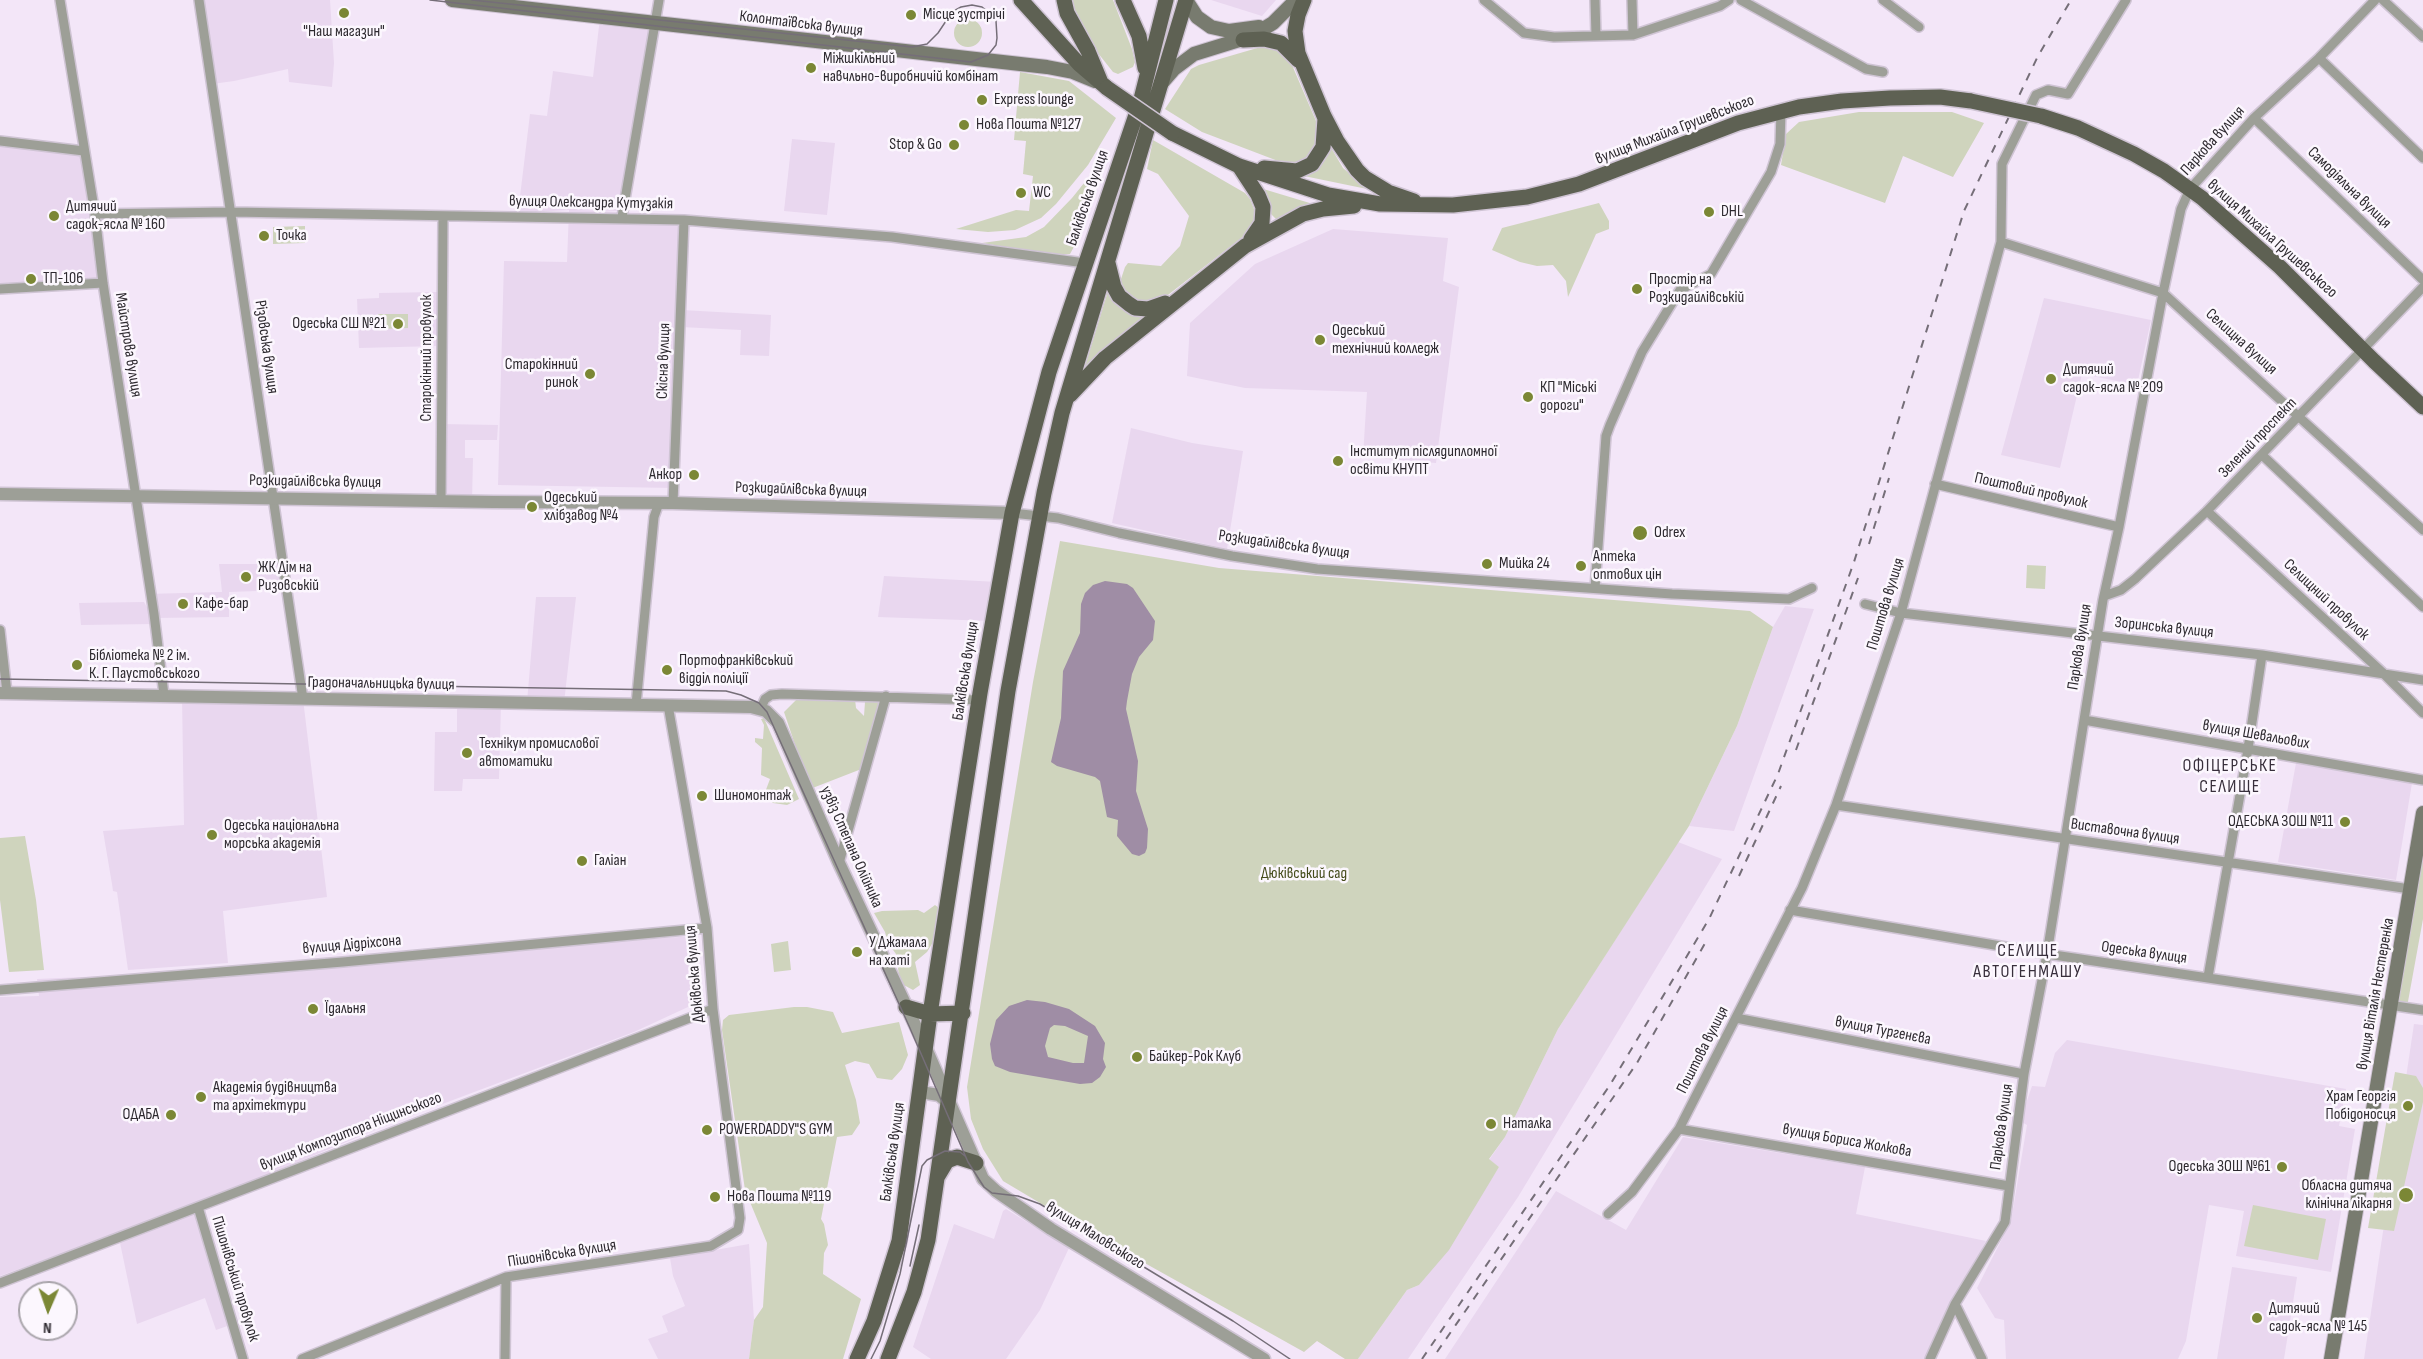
<!DOCTYPE html>
<meta charset="utf-8">
<style>
body{margin:0}
#map{position:relative;width:2423px;height:1359px;overflow:hidden;background:#f3e6f8;font-family:"Sofia Sans Condensed",sans-serif}
canvas{display:block}
.north{position:absolute;left:18px;top:1281px;width:60px;height:60px;box-sizing:border-box;background:#fcf7fe;border:2px solid #a9a5ab;border-radius:50%;rotate:182deg;font-size:16px;font-weight:700;line-height:24px;text-align:center;color:#2d292f}
.north::after{content:'';display:block;margin:auto;width:21px;height:27px;background:#7b8735;clip-path:polygon(50% 0,100% 100%,50% 72%,0 100%)}
</style>
<div id="map">
<canvas width="2423" height="1359"></canvas>
<div class="north">N</div>
</div>
<script>
const ctx = document.querySelector('canvas').getContext('2d');
ctx.lineJoin = 'round';
function fill(path, color) { ctx.fillStyle = color; ctx.fill(path, 'evenodd'); }
const shape = rows => new Path2D(rows.map(r => 'M' + r).join(''));
function strokePath(path, color, width, dash) { ctx.strokeStyle = color; ctx.lineWidth = width; ctx.lineCap = dash ? 'butt' : 'round'; ctx.setLineDash(dash || []); ctx.stroke(path); }
function drawText(font, color, halo, rows, align = 'center') {
  ctx.font = font + ' "Sofia Sans Condensed",sans-serif'; ctx.lineWidth = 5; ctx.setLineDash([]); ctx.textBaseline = 'middle'; ctx.strokeStyle = halo; ctx.fillStyle = color; for (const [text, x, y, turn = 0] of rows) {
    ctx.save(); ctx.translate(x, y); ctx.rotate((+turn || 0) * Math.PI / 180); ctx.textAlign = isNaN(turn) ? turn : align; if (halo) ctx.strokeText(text, 0, 0); ctx.fillText(text, 0, 0); ctx.restore();
  }
}
fill(shape([
 [199,0,330,0,334,63,332,87,289,82,288,69,234,81,212,84],
 [1211,0,1276,0,1262,16],
 [600,18,653,24,621,211,574,210,684,215,674,488,498,485,504,261,567,262,569,210,518,213,530,114,547,116,553,71,593,77],
 [792,139,835,143,827,215,784,211],
 [0,142,82,152,101,281,0,288],
 [1333,229,1448,238,1443,281,1459,287,1436,463,1363,457,1367,392,1245,388,1187,376,1190,323,1255,264],
 [438,292,438,346,359,348,357,299,379,298,379,293],
 [2044,298,2151,320,2137,385,2082,374,2060,468,2001,455],
 [682,310,771,315,769,356,740,355,741,330,681,327],
 [441,424,498,425,497,440,465,440,465,458,473,458,472,501,442,500],
 [1131,428,1192,443,1243,451,1227,549,1112,523],
 [219,564,276,564,285,590,229,592,229,617,155,618,154,624,81,625,79,603,144,602,148,609,146,594,222,592],
 [884,576,998,582,991,621,878,617],
 [536,597,576,597,564,703,527,702],
 [1785,606,1814,609,1734,831,1689,826,1737,726,1773,627],
 [182,696,303,699,327,897,223,911,228,963,128,970,117,892,113,891,112,884,103,831,184,825],
 [457,703,501,703,499,779,463,779,462,791,434,791,435,732,457,732],
 [2296,763,2412,783,2396,880,2278,862],
 [1678,842,1722,859,1518,1197,1408,1359,1358,1359,1407,1290,1419,1285,1499,1167,1489,1160,1505,1137,1558,1029],
 [693,936,701,1001,634,1032,397,1121,136,1229,135,1227,0,1276,0,997,39,996,37,979,349,965,469,952],
 [2414,1024,2423,1025,2423,1359,2364,1359],
 [2067,1040,2346,1089,2339,1126,2355,1129,2331,1272,2236,1256,2244,1211,2209,1205,2186,1341,2178,1359,2006,1359,2004,1320,1995,1318,1977,1288,2011,1221,2027,1125,2020,1121,2032,1086,2045,1087,2055,1053],
 [1683,1137,1865,1167,1856,1214,1986,1241,1924,1359,1445,1359,1556,1191,1626,1230],
 [197,1208,233,1324,216,1330,205,1298,137,1324,119,1238],
 [1006,1209,1069,1248,1040,1310,1006,1359,931,1359,913,1347,954,1224,994,1239,1003,1211],
 [749,1244,754,1320,749,1359,658,1359,648,1339,668,1332,662,1316,685,1306,673,1276,670,1258],
 [2232,1267,2297,1277,2284,1359,2217,1359]
]), '#e9d7ef');
fill(shape([
 [1070,0,1113,0,1132,49,1135,62,1133,67,1118,74,1113,72,1090,43,1074,15],
 '954 33a14 14 0 1 1 28 0a14 14 0 1 1-28 0Z',
 [1271,44,1289,58,1319,128,1319,140,1310,157,1297,165,1278,161,1202,132,1165,109,1191,69,1199,65],
 [1020,72,1069,81,1116,118,1088,165,1056,204,1041,218,1015,230,988,232,956,229,1016,210,1029,211,1033,176,1023,174,1026,141,1014,140],
 [1859,112,1952,112,1984,123,1953,177,1903,156,1885,203,1781,165,1786,134,1799,122],
 [1153,140,1245,193,1250,199,1256,214,1256,221,1249,232,1164,298,1152,303,1136,301,1122,291,1120,282,1125,267,1128,263,1161,266,1180,246,1189,216,1158,174,1147,169],
 [1330,146,1343,168,1367,189,1304,176],
 [1097,167,1076,243,1070,254,1054,255,982,243,1026,237,1044,227,1072,198],
 [1260,188,1313,204,1277,220,1271,214,1269,204],
 [1599,203,1609,221,1609,229,1596,234,1568,297,1566,281,1553,265,1537,266,1520,262,1492,250,1502,228],
 [305,226,305,243,273,244,273,227],
 [1108,291,1149,316,1086,367,1085,366],
 [378,314,408,314,408,328,378,329],
 [1060,541,1219,568,1750,611,1773,627,1737,726,1689,826,1558,1029,1505,1137,1489,1159,1499,1167,1449,1250,1419,1285,1407,1290,1358,1359,1345,1359,1317,1341,1304,1352,1082,1228,1003,1181,983,1149,971,1119,967,1087,1033,682],
 [2027,565,2046,566,2045,589,2026,588],
 [797,699,855,699,856,708,864,716,865,702,869,699,882,699,864,768,810,789,784,712],
 [764,718,799,799,787,805,773,803,764,795,770,779,761,775,762,748,755,742,755,738,763,739,764,725,761,719],
 [25,836,36,900,44,970,9,972,0,900,0,838],
 [2423,855,2423,919,2407,1007,2398,1003],
 [935,905,939,908,941,915,935,925,938,934,927,952,915,962,920,985,913,990,900,983,896,954,888,943,885,932,874,913,882,911,918,910,924,913],
 [788,941,791,970,774,972,771,944],
 [794,1007,807,1007,833,1012,842,1033,899,1022,908,1055,902,1069,892,1080,877,1078,869,1064,855,1061,845,1065,856,1100,860,1123,852,1135,837,1137,821,1219,824,1224,828,1245,824,1253,823,1274,861,1299,843,1359,749,1359,754,1320,763,1307,767,1243,745,1190,722,1030,723,1020,729,1015],
 [2395,1072,2416,1076,2423,1088,2423,1102,2394,1231,2368,1228],
 [2253,1205,2326,1219,2318,1260,2244,1246]
]), '#cfd4bd');
fill(shape([
 [1105,581,1127,584,1133,588,1155,621,1153,640,1139,657,1132,674,1127,701,1126,709,1138,761,1136,791,1148,829,1147,848,1145,853,1139,856,1132,854,1117,836,1118,820,1107,817,1100,781,1095,777,1057,766,1051,762,1061,718,1063,671,1080,633,1081,604,1085,593,1093,585],
 [1027,1000,1045,1002,1069,1009,1095,1026,1105,1043,1103,1059,1106,1067,1100,1077,1092,1083,1080,1084,1010,1072,995,1066,992,1059,990,1044,996,1020,1009,1006],
 [1054,1025,1065,1026,1088,1036,1084,1063,1073,1063,1048,1057,1045,1046,1050,1028]
]), '#9f8da5');
const minor = shape([
 [60,0,95,214,103,283,154,614,164,695],
 [199,0,303,699],
 [1484,0,1524,33,1554,37,1633,35,1720,6,1729,0],
 [1595,0,1596,36],
 [1632,0,1633,35],
 [1741,0,1866,69,1883,72],
 [1883,0,1919,27],
 [2383,0,2423,37],
 [2319,58,2423,158],
 [2254,118,2423,280],
 [0,141,84,151],
 [95,214,232,212,684,220,892,237,1085,263],
 [622,217,659,0],
 [2001,242,2163,293,2423,530],
 [0,289,103,283],
 [2262,455,2423,607],
 [1935,484,2119,527],
 [441,501,443,216],
 [673,503,684,220],
 [2207,511,2382,672,2423,713],
 [1012,513,1058,518,1119,533,1232,556,1317,569,1672,594,1789,599,1812,588],
 [1595,588,1606,436,1610,425,1642,352,1680,290,1711,274,1771,172,1780,144,1781,111],
 [2104,596,2121,590,2135,579,2207,511,2423,287],
 [1865,604,1901,613,2262,655,2423,680],
 [0,630,7,693],
 [636,705,654,517,659,503],
 [761,708,765,699,771,695,782,694,979,700],
 [2084,720,2423,780],
 [1836,805,2410,889],
 [839,863,886,696],
 [1790,910,2047,954,2423,1010],
 [2208,977,2248,749,2262,655],
 [0,990,343,962,707,928],
 [1736,1018,2024,1074],
 [1679,1129,2009,1186],
 [198,1207,243,1359],
 [1608,1214,1632,1192,1679,1129,1802,888,1836,805,1901,613,2001,242,2002,164,2036,95,2048,90,2068,94,2126,0],
 [0,1283,713,1009],
 [1955,1304,1982,1359],
 [302,1359,506,1277,711,1246,738,1230,740,1218,713,1009,707,928,668,705],
 [505,1359,506,1277],
 [1930,1359,1955,1304,2005,1222,2024,1074,2047,954,2103,600,2119,527,2163,293,2181,209,2190,189,2254,118,2319,58,2375,0]
]);
const tertiary = shape([
 [0,494,493,502,673,503,1012,513],
 [0,693,751,707,766,711,778,723,839,863,925,1046,983,1179,996,1191,1051,1229,1264,1359],
 [920,1092,939,1095,948,1103]
]);
const secondary = shape([
 [452,0,1047,67,1073,72,1095,81],
 [1186,0,1197,17,1211,27,1229,31,1259,27],
 [1161,84,1174,69,1194,54,1252,36,1273,23,1296,0],
 [2331,1359,2423,813]
]);
const primary = shape([
 [1021,0,1079,64,1107,88],
 [1064,0,1067,13,1088,51,1100,80],
 [1123,0,1139,36,1145,68],
 [1304,0,1298,15,1295,31,1298,53,1324,116,1337,141,1357,170,1365,178,1388,192,1414,201],
 [1243,40,1264,39,1281,43,1298,60],
 [2041,116,2078,128,2134,154,2164,171,2202,198,2280,267,2374,361,2423,407],
 [1172,133,1239,166,1328,195,1380,204,1453,205,1527,197,1579,184,1738,123,1799,107,1842,101,1890,98,1940,97,1971,101],
 [1239,166,1258,195,1263,207,1262,223,1251,239],
 [1264,168,1297,171,1312,164,1323,147,1325,119],
 [1108,263,1114,287,1119,296,1129,304,1135,308,1148,309,1165,303],
 [1070,395,1105,358,1245,246,1303,214,1323,209,1354,206],
 [906,1007,930,1014,963,1013],
 [938,1176,947,1161,957,1157,976,1163],
 [857,1359,874,1321,899,1241,930,1014,980,693,1012,513,1049,372,1140,103,1166,0],
 [888,1359,914,1292,928,1240,1008,691,1044,493,1062,413,1186,0]
]);
strokePath(minor, '#cfc4d4', 12);
strokePath(tertiary, '#cfc4d4', 15);
strokePath(secondary, '#cfc4d4', 16);
strokePath(primary, '#cfc4d4', 18);
strokePath(minor, '#9d9f97', 9);
strokePath(tertiary, '#9d9f97', 12);
strokePath(secondary, '#787b6f', 14);
strokePath(primary, '#5e6153', 15);
strokePath(shape([
 [430,0,971,62,988,55,996,45,997,38,996,21,991,14,982,7,972,5,961,7,952,12,938,33,927,44,912,47,472,0],
 [0,679,726,691,741,695,759,703,767,712,909,1026,968,1162,984,1187,992,1193,1018,1196,1040,1204,1233,1321,1290,1359],
 [910,1266,919,1225],
 [871,1359,880,1341,900,1274,922,1166,927,1160,945,1151,960,1152,965,1156]
]), '#756e78', 1.5);
strokePath(shape([
 [1869,544,1889,478],
 [1796,750,1858,578],
 [1739,876,1781,786],
 [1437,1352,1637,1063,1708,938],
 [1422,1359,1610,1085,1709,919,1778,774,1854,562,1964,211,2038,56,2071,0]
]), '#756e78', 2, [8, 8]);
const primaryBridge = shape([
 [1107,88,1172,133],
 [1971,101,2041,116]
]);
strokePath(primaryBridge, '#cfc4d4', 18, []);
strokePath(primaryBridge, '#5e6153', 15);
for (const [x, y, r, color] of [
 [344,13,6,"#7b8735"],
 [911,15,6,"#7b8735"],
 [811,68,6,"#7b8735"],
 [982,100,6,"#7b8735"],
 [964,125,6,"#7b8735"],
 [954,145,6,"#7b8735"],
 [1021,193,6,"#7b8735"],
 [1709,212,6,"#7b8735"],
 [54,216,6,"#7b8735"],
 [264,236,6,"#7b8735"],
 [31,279,6,"#7b8735"],
 [1637,289,6,"#7b8735"],
 [398,324,6,"#7b8735"],
 [1320,340,6,"#7b8735"],
 [590,374,6,"#7b8735"],
 [2051,379,6,"#7b8735"],
 [1528,397,6,"#7b8735"],
 [1338,461,6,"#7b8735"],
 [694,475,6,"#7b8735"],
 [532,507,6,"#7b8735"],
 [1640,533,8,"#7b8735"],
 [1487,564,6,"#7b8735"],
 [1581,566,6,"#7b8735"],
 [246,577,6,"#7b8735"],
 [183,604,6,"#7b8735"],
 [77,665,6,"#7b8735"],
 [667,670,6,"#7b8735"],
 [467,753,6,"#7b8735"],
 [702,796,6,"#7b8735"],
 [2345,822,6,"#7b8735"],
 [212,835,6,"#7b8735"],
 [582,861,6,"#7b8735"],
 [857,952,6,"#7b8735"],
 [313,1009,6,"#7b8735"],
 [1137,1057,6,"#7b8735"],
 [201,1097,6,"#7b8735"],
 [2408,1106,6,"#7b8735"],
 [171,1115,6,"#7b8735"],
 [1491,1124,6,"#7b8735"],
 [707,1130,6,"#7b8735"],
 [2282,1167,6,"#7b8735"],
 [2406,1195,8,"#7b8735"],
 [715,1197,6,"#7b8735"],
 [2257,1318,6,"#7b8735"]
]) { const dot = new Path2D(); dot.arc(x, y, r, 0, 2 * Math.PI); ctx.fillStyle = color; ctx.fill(dot); strokePath(dot, '#fcf7fe', 2); }
drawText('16px', '#2d292f', '#fcf7fe', [
 ["Місце зустрічі",923,15],
 ["\"Наш магазин\"",344,32,"center"],
 ["Міжшкільний",823,59],
 ["навчльно-виробничій комбінат",823,77],
 ["Express lounge",994,100],
 ["Нова Пошта №127",976,125],
 ["Stop & Go",942,145,"right"],
 ["WC",1033,193],
 ["Дитячий",66,207],
 ["садок-ясла № 160",66,225],
 ["DHL",1721,212],
 ["Точка",276,236],
 ["ТП-106",43,279],
 ["Простір на",1649,280],
 ["Розкидайлівській",1649,298],
 ["Одеська СШ №21",386,324,"right"],
 ["Одеський",1332,331],
 ["технічний колледж",1332,349],
 ["Старокінний",578,365,"right"],
 ["ринок",578,383,"right"],
 ["Дитячий",2063,370],
 ["садок-ясла № 209",2063,388],
 ["КП \"Міські",1540,388],
 ["дороги\"",1540,406],
 ["Інститут післядипломної",1350,452],
 ["освіти КНУПТ",1350,470],
 ["Анкор",682,475,"right"],
 ["Одеський",544,498],
 ["хлібзавод №4",544,516],
 ["Odrex",1654,533],
 ["Аптека",1593,557],
 ["оптових цін",1593,575],
 ["Мийка 24",1499,564],
 ["ЖК Дім на",258,568],
 ["Ризовській",258,586],
 ["Кафе-бар",195,604],
 ["Бібліотека № 2 ім.",89,656],
 ["К. Г. Паустовського",89,674],
 ["Портофранківський",679,661],
 ["відділ поліції",679,679],
 ["Технікум промислової",479,744],
 ["автоматики",479,762],
 ["Шиномонтаж",714,796],
 ["ОДЕСЬКА ЗОШ №11",2333,822,"right"],
 ["Одеська національна",224,826],
 ["морська академія",224,844],
 ["Галіан",594,861],
 ["У Джамала",869,943],
 ["на хаті",869,961],
 ["Їдальня",325,1009],
 ["Байкер-Рок Клуб",1149,1057],
 ["Академія будівництва",213,1088],
 ["та архітектури",213,1106],
 ["Храм Георгія",2396,1097,"right"],
 ["Побідоносця",2396,1115,"right"],
 ["ОДАБА",159,1115,"right"],
 ["Наталка",1503,1124],
 ["POWERDADDY\"S GYM",719,1130],
 ["Одеська ЗОШ №61",2270,1167,"right"],
 ["Обласна дитяча",2392,1186,"right"],
 ["клінічна лікарня",2392,1204,"right"],
 ["Нова Пошта №119",727,1197],
 ["Дитячий",2269,1309],
 ["садок-ясла № 145",2269,1327]
], 'left');
drawText('16px', '#2d292f', '#fcf7fe', [
 ["Колонтаївська вулиця",801,24,7],
 ["вулиця Михайла Грушевського",1675,130,-21],
 ["Паркова вулиця",2213,141,-48],
 ["Самодіяльна вулиця",2349,188,44],
 ["Балківська вулиця",1088,198,-71],
 ["вулиця Олександра Кутузакія",591,203,1],
 ["вулиця Михайла Грушевського",2272,239,42],
 ["Селищна вулиця",2241,342,42],
 ["Майстрова вулиця",128,345,81],
 ["Різовська вулиця",266,347,82],
 ["Старокінний провулок",427,358,-90],
 ["Cкісна вулиця",664,361,-88],
 ["Зелений проспект",2258,438,-46],
 ["Розкидайлівська вулиця",315,482,1],
 ["Розкидайлівська вулиця",801,490,2],
 ["Поштовий провулок",2031,491,13],
 ["Розкидайлівська вулиця",1284,545,8],
 ["Селищний провулок",2326,600,43],
 ["Поштова вулиця",1886,604,-73],
 ["Зоринська вулиця",2164,628,6],
 ["Паркова вулиця",2080,647,-81],
 ["Балківська вулиця",966,671,-81],
 ["Градоначальницька вулиця",381,684,1],
 ["вулиця Шевальових",2256,735,10],
 ["Виставочна вулиця",2125,832,8],
 ["узвіз Степана Олійника",851,847,66],
 ["вулиця Дідріхсона",352,945,-5],
 ["Одеська вулиця",2144,953,8],
 ["Дюківська вулиця",695,974,-95],
 ["вулиця Віталія Нестеренка",2376,994,-80],
 ["вулиця Тургенєва",1883,1031,11],
 ["Поштова вулиця",1703,1050,-63],
 ["Паркова вулиця",2002,1127,-82],
 ["вулиця Композитора Ніщинського",351,1132,-21],
 ["вулиця Бориса Жолкова",1847,1141,10],
 ["Балківська вулиця",893,1152,-82],
 ["вулиця Маловського",1095,1236,32],
 ["Пішонівська вулиця",562,1254,-9],
 ["Пішонівський провулок",235,1279,73]
]);
drawText('16px', '#454c1c', '#fcf7fe', [
 ["Дюківський сад",1304,874]
]);
ctx.letterSpacing = '1.5px';
drawText('18px', '#382f3c', '#fcf7fe', [
 ["ОФІЦЕРСЬКЕ",2230,766],
 ["СЕЛИЩЕ",2230,787],
 ["СЕЛИЩЕ",2028,951],
 ["АВТОГЕНМАШУ",2028,972]
]);
ctx.letterSpacing = '0px';
</script>
